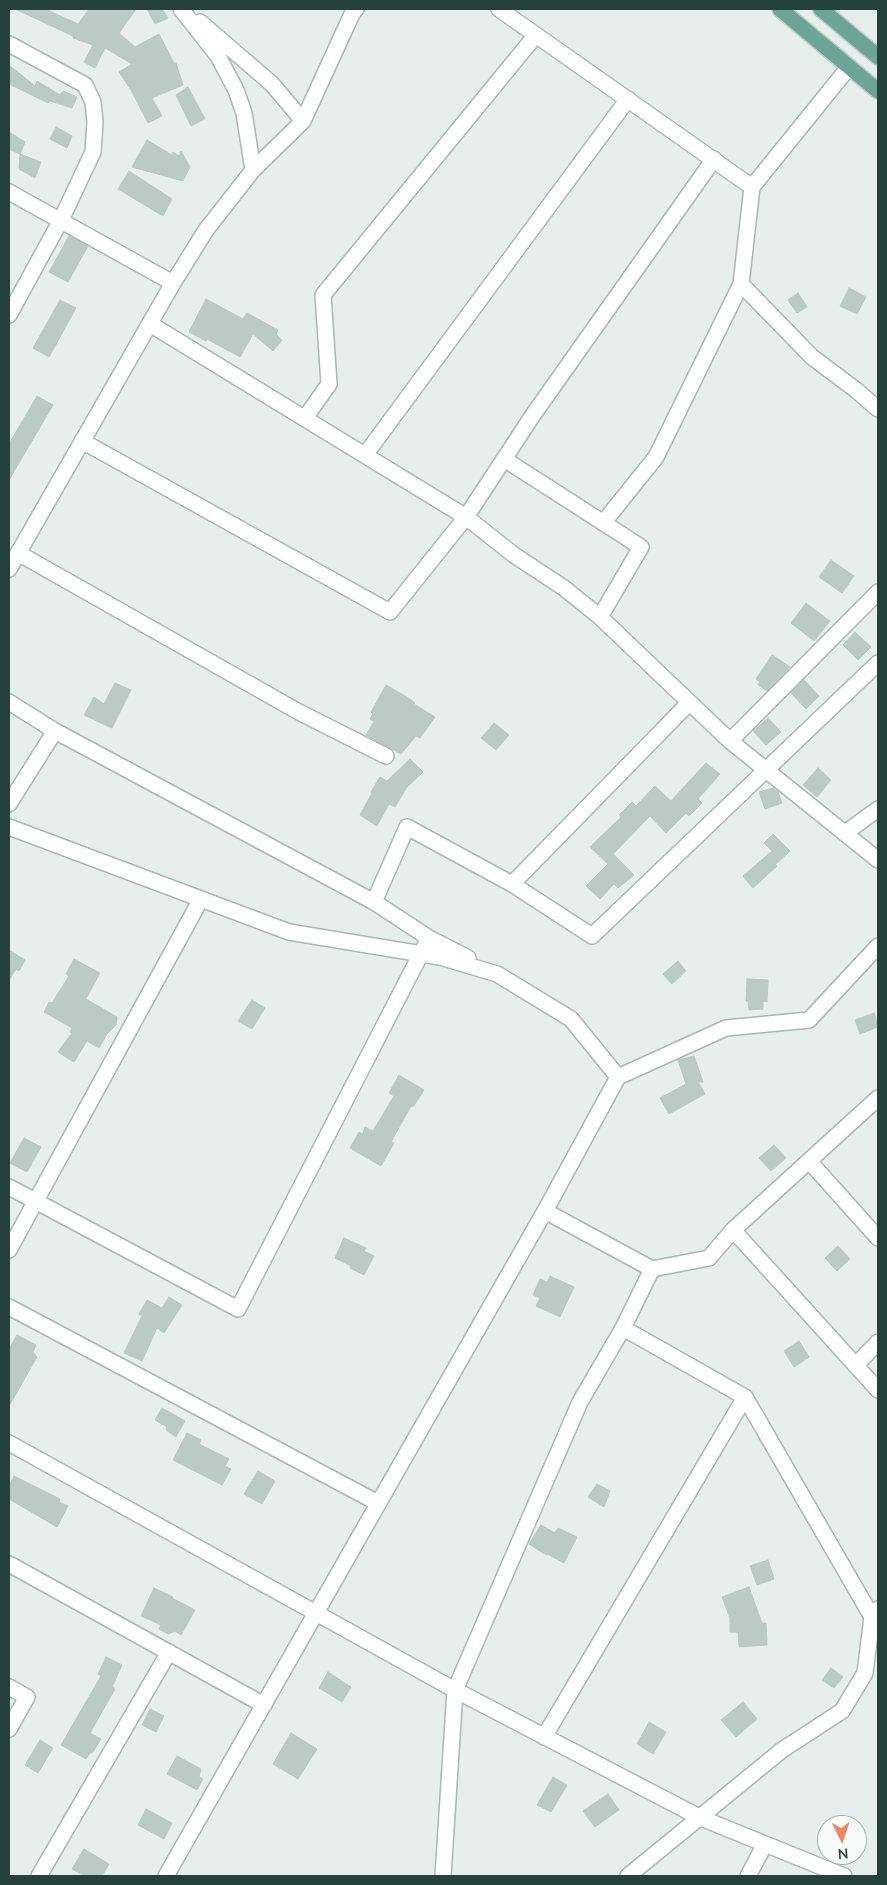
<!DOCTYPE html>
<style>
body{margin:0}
#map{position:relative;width:887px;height:1885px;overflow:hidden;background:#e6efeb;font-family:Mulish,sans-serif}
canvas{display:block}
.frame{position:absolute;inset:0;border:10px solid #24423a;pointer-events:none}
.north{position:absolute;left:817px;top:1815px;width:50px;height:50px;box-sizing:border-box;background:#f7fbf9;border:1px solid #a3b1ad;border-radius:50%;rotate:176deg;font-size:14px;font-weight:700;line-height:20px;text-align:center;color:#24423a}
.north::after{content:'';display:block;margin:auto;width:18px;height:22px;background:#f4845f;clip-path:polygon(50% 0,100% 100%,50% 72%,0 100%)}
</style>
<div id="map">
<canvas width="887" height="1885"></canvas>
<div class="frame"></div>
<div class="north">N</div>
</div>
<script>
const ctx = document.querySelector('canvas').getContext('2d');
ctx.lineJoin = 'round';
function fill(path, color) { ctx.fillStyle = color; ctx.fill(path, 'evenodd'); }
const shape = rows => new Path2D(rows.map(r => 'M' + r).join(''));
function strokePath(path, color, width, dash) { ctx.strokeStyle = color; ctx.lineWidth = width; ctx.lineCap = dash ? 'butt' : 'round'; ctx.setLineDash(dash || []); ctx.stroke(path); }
const building = shape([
 [15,9,45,9,78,24,89,9,136,9,119,33,135,47,159,34,174,63,176,63,183,85,152,98,162,116,148,123,131,90,119,72,132,64,105,48,95,68,84,62,93,45,73,38,73,36,15,9],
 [147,9,162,9,168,18,155,24,147,9],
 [9,65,35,86,37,81,60,95,63,91,77,97,72,108,50,101,48,103,9,84,9,65],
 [188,87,205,119,191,126,176,95,188,87],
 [56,127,72,136,67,148,50,139,56,127],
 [9,132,25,142,20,154,9,149,9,132],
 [147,140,172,155,173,152,179,156,181,151,190,167,183,181,132,167,147,140],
 [20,154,41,162,35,178,19,169,20,154],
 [129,171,172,199,163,216,118,189,129,171],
 [69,236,88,246,68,282,49,272,69,236],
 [849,288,866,297,857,314,840,306,849,288],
 [798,293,807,307,797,313,788,300,798,293],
 [206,299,243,319,247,313,278,330,276,334,282,340,273,351,253,334,240,357,207,339,206,341,189,332,206,299],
 [60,300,76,308,49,357,33,348,60,300],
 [37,396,53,405,9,480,9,444,37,396],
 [831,560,854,576,842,593,819,577,831,560],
 [806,603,830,621,814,641,791,623,806,603],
 [855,632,871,647,858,660,843,645,855,632],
 [772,655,790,667,767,691,758,685,760,682,756,679,772,655],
 [804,680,819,696,806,709,791,693,804,680],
 [115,683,131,690,112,728,84,715,94,697,104,704,115,683],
 [386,685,407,697,415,703,414,704,435,717,420,738,416,736,401,754,366,735,374,721,370,719,373,714,371,712,386,685],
 [768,718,781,732,766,745,753,731,768,718],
 [494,723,509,735,496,750,481,738,494,723],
 [410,759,423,772,407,787,395,807,389,804,377,826,360,815,372,793,371,792,380,777,387,781,410,759],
 [706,763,720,774,698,799,702,803,689,816,686,813,666,833,650,816,613,854,634,875,618,888,614,884,600,899,586,886,608,864,590,847,621,817,619,815,632,802,636,806,655,786,671,801,706,763],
 [818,768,831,780,817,797,803,785,818,768],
 [773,788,778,792,782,803,765,809,759,792,773,788],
 [773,834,790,851,775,865,777,866,753,888,743,876,772,851,764,843,773,834],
 [9,950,25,960,19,971,16,969,9,980,9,950],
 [74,959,100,973,86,999,117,1017,116,1025,107,1034,99,1048,87,1041,74,1062,58,1052,72,1033,70,1032,72,1028,44,1012,49,1002,52,1003,69,976,66,974,74,959],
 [678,961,686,971,672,984,663,974,678,961],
 [747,979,768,980,767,1002,763,1001,763,1009,749,1010,748,1001,746,1001,747,979],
 [252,1000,265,1008,252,1029,238,1021,252,1000],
 [874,1013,878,1027,860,1034,855,1020,874,1013],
 [694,1056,703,1082,698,1082,705,1094,669,1114,660,1098,686,1084,678,1060,694,1056],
 [399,1075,424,1090,413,1107,411,1106,391,1142,394,1143,381,1166,350,1148,359,1132,363,1134,365,1127,373,1131,394,1096,389,1093,399,1075],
 [24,1138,41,1147,27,1172,10,1163,24,1138],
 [774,1145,786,1158,771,1171,759,1158,774,1145],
 [344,1238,366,1248,364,1251,374,1256,364,1275,350,1268,351,1266,335,1258,344,1238],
 [838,1246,850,1259,837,1271,825,1258,838,1246],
 [550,1276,574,1287,560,1317,536,1306,540,1298,533,1295,540,1279,547,1282,550,1276],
 [169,1297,182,1305,164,1333,157,1328,142,1361,124,1353,142,1316,139,1314,147,1300,162,1308,169,1297],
 [17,1335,36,1345,33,1352,37,1357,9,1406,9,1349,17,1335],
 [799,1341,809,1357,794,1367,784,1351,799,1341],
 [162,1408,185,1421,176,1437,166,1430,167,1427,155,1420,162,1408],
 [187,1433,201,1440,199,1444,229,1459,225,1466,231,1469,222,1485,173,1460,187,1433],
 [258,1471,275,1481,262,1504,244,1494,258,1471],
 [14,1476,60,1499,59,1502,68,1506,57,1527,9,1499,9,1486,14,1476],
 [597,1484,610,1491,604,1507,588,1497,597,1484],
 [541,1525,555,1533,558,1528,577,1537,564,1563,547,1554,546,1555,529,1544,541,1525],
 [768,1560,774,1579,757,1585,750,1566,768,1560],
 [749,1587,762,1623,766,1623,767,1645,739,1647,738,1632,730,1632,730,1618,722,1597,749,1587],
 [154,1588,173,1597,172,1598,195,1610,181,1635,175,1631,168,1634,159,1629,161,1625,141,1616,154,1588],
 [106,1657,122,1665,112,1687,115,1689,90,1733,101,1739,93,1752,89,1754,86,1759,61,1745,101,1676,98,1674,106,1657],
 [831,1668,843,1677,834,1688,822,1680,831,1668],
 [328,1672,351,1687,342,1702,319,1688,328,1672],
 [743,1702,757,1719,736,1737,721,1720,743,1702],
 [150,1709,164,1716,156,1732,142,1725,150,1709],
 [649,1722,666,1732,653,1754,637,1744,649,1722],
 [291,1733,317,1749,298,1779,273,1764,291,1733],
 [40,1740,53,1748,38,1773,25,1765,40,1740],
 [177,1756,201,1769,199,1777,203,1779,197,1790,167,1774,177,1756],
 [553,1777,567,1785,551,1812,537,1805,553,1777],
 [608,1794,619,1810,595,1827,583,1811,608,1794],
 [146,1809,172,1823,164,1839,138,1825,146,1809],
 [84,1849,109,1864,102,1876,84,1876,72,1869,84,1849]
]);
fill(building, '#bbcac4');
strokePath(building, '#b8c9c2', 1);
const minor = shape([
 [181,9,218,56,236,90,244,113,253,170],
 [499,9,752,187],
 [200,22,272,84,303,121],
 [9,44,85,85,93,102,95,122,93,152,61,220,9,315],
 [9,192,173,283],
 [741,284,812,357,856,390,878,409],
 [150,324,466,517,514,555,564,588,600,617,730,741,878,860],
 [305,418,329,384,323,295,536,35],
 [82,441,390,612,466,517,533,415,714,159],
 [365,455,628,99],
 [504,459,641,547,600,617],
 [603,523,656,457,741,284,752,187,849,67],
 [18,553,297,711,386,756],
 [9,569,173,283,206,230,253,170,303,121,352,14,356,9],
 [9,702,55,731,374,902,429,938,468,958],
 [730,741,878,592],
 [9,804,55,731],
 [9,827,289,932,440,957,497,974,571,1019,618,1077],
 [845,833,878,809],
 [512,884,689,703],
 [374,902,407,827,512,884,592,936,878,663],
 [809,1161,878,1238],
 [9,1187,238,1309,429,938],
 [545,1211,652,1269,709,1258,733,1230,878,1098],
 [733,1230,878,1390],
 [9,1250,201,899],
 [9,1307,378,1503],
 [856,1365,878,1342],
 [745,1397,872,1617],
 [9,1443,455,1690,701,1818,844,1876],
 [9,1564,264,1705],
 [9,1687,27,1697,9,1729],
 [544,1737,745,1397,623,1328],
 [39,1876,169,1652],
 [166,1876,545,1211,618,1077,726,1028,809,1020,878,946],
 [443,1876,455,1690,580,1402,623,1328,652,1269],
 [628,1876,782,1750,842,1711,865,1673,872,1617,878,1609],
 [748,1876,765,1844]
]);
const major = shape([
 [780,9,878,91],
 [821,9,878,57]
]);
strokePath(minor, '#a8b8b2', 18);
strokePath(major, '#c2cac8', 18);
strokePath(minor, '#fff', 15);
strokePath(major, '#6aa596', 15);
</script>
